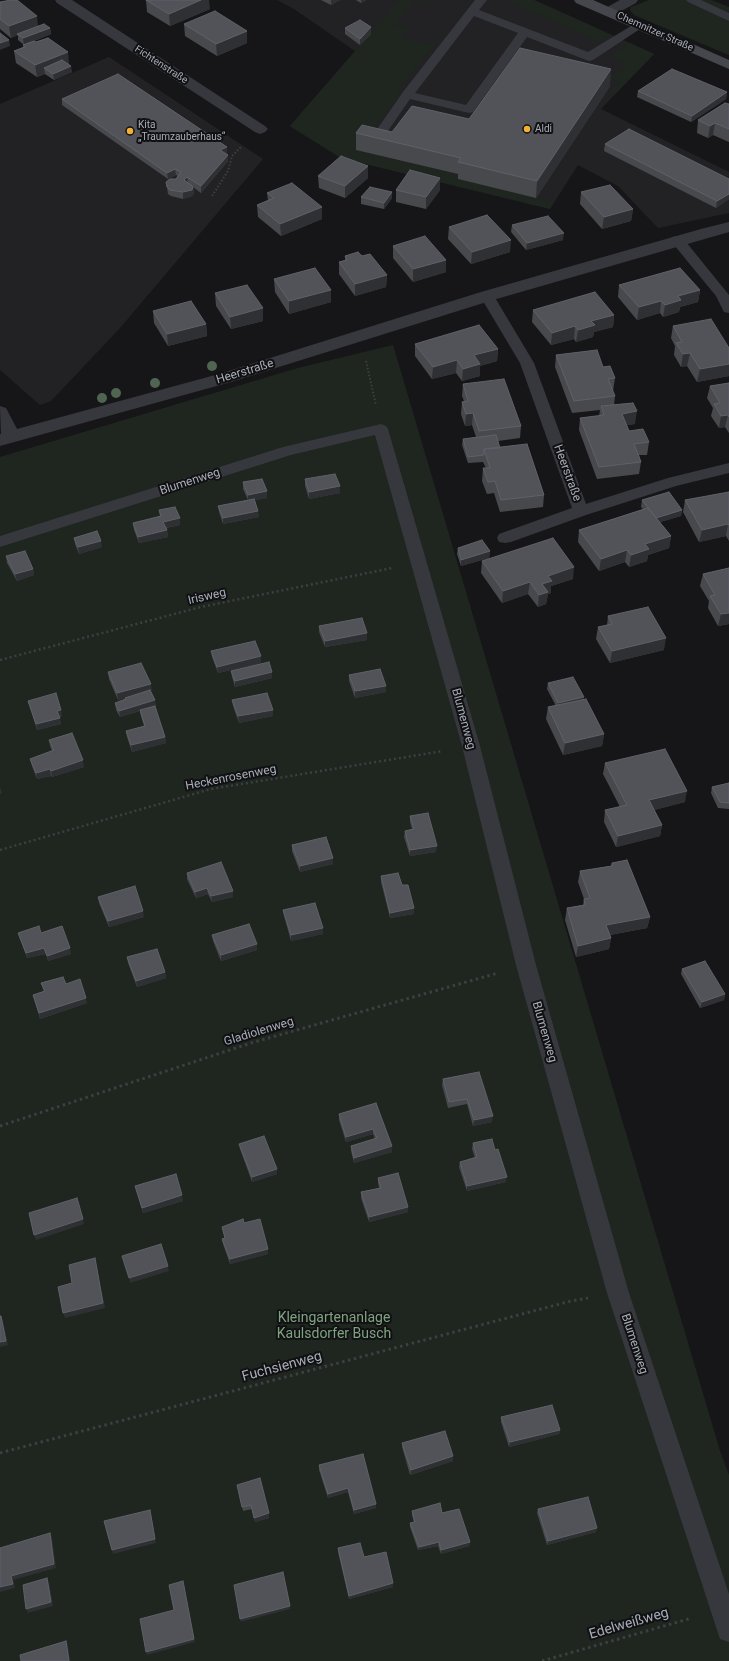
<!DOCTYPE html>
<meta charset="utf-8">
<style>
body{margin:0}
canvas{display:block;background:#161618}
</style>
<canvas width="729" height="1661"></canvas>
<script>
const ctx = document.querySelector('canvas').getContext('2d');
ctx.lineJoin = 'round';
function fill(path, color) { ctx.fillStyle = color; ctx.fill(path, 'evenodd'); }
const shape = rows => new Path2D(rows.map(r => 'M' + r).join(''));
function strokePath(path, color, width, dash) { ctx.strokeStyle = color; ctx.lineWidth = width; ctx.lineCap = dash ? 'butt' : 'round'; ctx.setLineDash(dash || []); ctx.stroke(path); }
function drawText(font, color, halo, rows, align = 'center') {
  ctx.font = font + ' Roboto,sans-serif'; ctx.lineWidth = 4; ctx.setLineDash([]); ctx.textBaseline = 'middle'; ctx.strokeStyle = halo; ctx.fillStyle = color; for (const [text, x, y, turn = 0] of rows) {
    ctx.save(); ctx.translate(x, y); ctx.rotate((+turn || 0) * Math.PI / 180); ctx.textAlign = isNaN(turn) ? turn : align; if (halo) ctx.strokeText(text, 0, 0); ctx.fillText(text, 0, 0); ctx.restore();
  }
}
fill(shape([
 [277,0,534,0,654,54,601,109,729,172,729,213,658,228,618,186,578,165,550,209,341,158,290,126,355,51,294,9],
 [109,57,263,159,120,328,51,401,40,405,0,370,0,104]
]), '#222225');
fill(shape([
 [400,0,431,0,429,3,414,0,394,25,408,29,401,38,434,45,399,89,399,97,356,150,461,175,458,179,553,202,550,209,341,158,290,126],
 [506,0,534,0,612,35,596,44,592,44,596,40],
 [649,0,711,0,729,7,729,55,634,15,630,10,631,7],
 [630,43,654,54,615,94,611,93,619,81,608,79,609,77,628,64,615,58,613,54],
 [393,345,720,1451,729,1475,729,1661,0,1661,0,457,298,368]
]), '#1e261f');
strokePath(shape([
 [212,196,228,171,232,156,241,147],
 [366,361,376,405]
]), '#3d3f44', 2, [1.5, 2]);
strokePath(shape([
 [0,660,201,607,392,568],
 [0,850,211,789,443,751]
]), '#3d3f44', 2.5, [2, 3]);
strokePath(shape([
 [0,1126,251,1043,498,973],
 [0,1453,571,1301,588,1298],
 [542,1661,692,1618]
]), '#3d3f44', 3, [2.5, 3.5]);
fill(shape([
 [475,0,487,0,479,10,588,52,636,23,644,23,646,25,593,60,589,61,527,37,473,112,469,113,410,99,381,141,373,141,371,138,403,92,475,0],
 [474,16,518,33,466,105,415,93,474,16],
 [686,0,701,0,729,13,729,21,688,2,686,0],
 [677,236,682,237,729,295,729,313,724,312,716,296,670,240,672,237,677,236],
 [487,292,492,293,494,296,534,363,586,504,668,478,729,463,729,473,676,486,586,515,511,542,505,543,499,542,497,538,499,534,572,508,520,363,480,296,482,293,487,292],
 [381,424,386,426,388,429,480,746,536,965,629,1293,729,1594,729,1642,720,1639,717,1630,607,1293,516,965,462,746,375,435,291,455,0,547,0,536,283,447,381,424]
]), '#37383d');
fill(shape([
 [55,0,72,0,265,126,268,129,265,132,260,134,255,132,57,3,55,0],
 [620,0,638,0,636,3,614,15,609,16,604,15,602,12,604,9,620,0],
 [729,222,729,232,493,300,231,382,0,446,0,434,1,434,0,406,6,408,17,429,219,374,481,292,701,229,729,222]
]), '#37383d');
fill(shape([
 [574,0,593,0,729,60,729,69,576,3,574,0]
]), '#45474d');
ctx.fillStyle = '#506452';
for (const [x, y] of [
 [212,366],
 [155,383],
 [116,393],
 [102,398]
]) { ctx.beginPath(); ctx.arc(x, y, 5, 0, 2 * Math.PI); ctx.fill(); }
fill(shape([
 [146,0,210,9,170,26,147,12],
 [321,0,340,0,331,5],
 [356,0,366,0,361,3],
 [0,2,38,26,50,28,51,34,34,41,69,64,68,64,72,72,54,80,45,74,37,77,16,63,14,51,23,47,23,45,32,42,24,45,18,40,18,35,11,38,0,29],
 [184,24,247,31,247,43,217,56,185,36],
 [345,28,371,34,360,45,345,34],
 [610,86,536,198,458,179,458,174,356,150,356,133,392,132,469,119],
 [638,91,727,92,726,99,691,122,637,97],
 [62,99,227,153,226,154,228,161,201,193,193,187,194,193,192,196,183,199,171,196,168,194,166,182,176,179,178,176,176,175,168,179,62,105],
 [729,104,729,142,713,135,708,138,697,133,698,120],
 [605,144,729,179,729,199,716,208,604,151],
 [368,166,368,178,345,198,319,188,318,176],
 [440,178,440,190,426,209,396,202,396,190],
 [392,192,392,198,384,209,361,204,361,197],
 [581,192,633,209,631,221,602,229,580,204],
 [267,193,322,219,281,236,258,217,257,205,268,201],
 [512,225,563,240,526,250,511,232],
 [449,227,510,252,471,264,448,239],
 [393,246,446,260,446,272,413,282,393,258],
 [345,256,362,256,387,275,386,287,355,296,339,274,339,262,345,260],
 [274,279,331,302,289,314,275,292],
 [619,285,700,290,698,302,680,307,679,312,663,317,660,313,637,320,618,297],
 [215,293,263,321,231,329,216,306],
 [533,310,614,315,613,327,594,332,593,337,576,342,574,339,551,345,532,322],
 [153,311,206,324,207,336,168,346,154,323],
 [673,326,729,348,729,376,697,382,687,366,681,367,674,355,675,346,671,338],
 [415,344,498,349,497,361,480,366,480,376,462,381,456,373,432,379,415,356],
 [556,355,603,367,615,378,613,391,615,396,614,405,635,424,627,425,629,431,649,442,647,455,639,455,641,462,639,474,597,479,579,430,580,418,599,416,600,410,572,413,555,367],
 [729,383,729,433,725,427,719,428,711,416,713,408,707,398,710,386],
 [463,384,521,426,520,438,498,441,500,448,544,495,543,507,500,512,494,493,487,494,482,481,483,468,486,468,483,462,468,463,462,445,463,439,476,437,472,425,465,426,461,414,462,402,464,401,462,396],
 [305,479,340,486,340,493,309,499,305,486],
 [243,482,267,491,267,498,255,500,259,517,223,524,219,512,218,506,248,500,243,489],
 [729,492,729,541,726,536,699,542,683,512,685,500],
 [642,500,682,510,681,516,660,522,671,536,669,548,648,555,647,561,629,567,625,562,599,571,578,542,579,530,643,509,641,507],
 [159,510,180,525,166,528,167,530,168,537,139,543,134,530,133,523,160,517],
 [74,538,102,547,79,554,75,544],
 [458,548,490,551,489,558,461,566,457,554],
 [6,556,33,569,34,575,17,581,7,563],
 [482,561,573,579,551,586,551,593,548,594,546,604,538,607,528,594,502,603,481,573],
 [729,568,729,624,718,626,708,608,709,601,700,586,703,574],
 [608,616,664,650,610,663,596,639,598,627,607,625],
 [319,626,367,640,325,647,319,632],
 [211,651,261,663,218,673,212,657],
 [231,671,272,678,235,687,232,677],
 [108,672,152,690,118,700,109,679],
 [349,675,386,692,355,698,349,681],
 [548,683,583,699,604,734,602,746,563,755,546,719,548,707,556,706,547,689],
 [125,698,156,706,154,706,165,737,166,743,132,752,127,737,126,731,144,726,141,716,140,711,120,717,116,710,115,703,126,699],
 [232,700,273,716,239,723,233,706],
 [28,701,62,716,59,717,61,724,37,730],
 [49,740,84,767,52,777,51,776,37,779,32,766,30,759,52,751,50,746],
 [605,763,685,802,654,810,662,825,660,836,616,847,604,822,605,810,620,807,603,774],
 [729,783,729,809,718,808,711,793,712,787],
 [410,816,436,852,410,856,404,837,405,831,412,829,410,822],
 [292,845,333,864,300,872,292,851],
 [612,863,650,917,647,928,610,935,611,938,609,949,576,957,565,920,567,908,583,905,584,899,578,882,580,871,611,866],
 [187,873,233,891,233,897,212,902,208,894,196,898,187,879],
 [381,876,402,885,414,914,390,918,381,882],
 [98,897,144,917,109,927,99,903],
 [283,910,323,934,291,941,284,916],
 [18,933,41,933,71,954,48,961,46,954,27,958],
 [212,935,257,950,221,961,213,941],
 [127,957,165,972,166,978,137,987,128,963],
 [682,969,725,994,724,1000,700,1008,681,974],
 [41,983,66,984,87,1003,40,1019,33,995,44,992],
 [479,1072,492,1122,473,1126,467,1104,448,1108,442,1085,443,1079],
 [376,1103,392,1152,354,1163,351,1151,351,1146,375,1139,373,1134,346,1142,339,1120,339,1114],
 [473,1143,495,1150,506,1182,467,1191,459,1167,460,1162,475,1158,472,1149],
 [239,1144,277,1174,252,1182,240,1149],
 [378,1178,408,1212,369,1222,361,1198,361,1192,379,1188,378,1183],
 [135,1186,183,1201,143,1213],
 [244,1223,268,1249,268,1254,230,1264,223,1244,222,1239,225,1238,222,1227],
 [501,1417,560,1430,559,1434,509,1447,501,1422],
 [402,1443,453,1461,410,1475,402,1447],
 [319,1465,376,1504,376,1508,354,1514,348,1492,328,1498,319,1470],
 [237,1485,269,1513,269,1518,255,1522,252,1509,243,1511],
 [538,1509,596,1532,547,1545,537,1513],
 [412,1511,442,1513,470,1542,469,1546,441,1554,438,1546,418,1550,410,1527,410,1523,414,1523,412,1515],
 [338,1548,364,1557,393,1583,393,1587,349,1599,338,1552]
]), '#47494d');
fill(shape([
 [201,0,209,0,210,9,170,26,169,14],
 [331,0,340,0,331,5],
 [361,0,366,0,361,3],
 [37,16,38,27,17,34,18,35,11,38,9,26],
 [371,27,371,34,360,45,360,39],
 [50,28,51,34,24,45,23,38],
 [247,31,247,43,217,56,216,44],
 [9,40,10,46,0,50,0,43],
 [68,52,69,64,50,72,44,68,45,74,37,77,35,65],
 [71,66,72,72,54,80,53,74],
 [611,69,610,86,536,198,537,181],
 [727,92,726,99,691,122,692,116],
 [715,123,713,135,708,138,710,126],
 [227,147,227,153,221,156,220,150],
 [228,155,228,161,201,193,201,186],
 [368,166,368,178,345,198,345,186],
 [175,169,176,175,168,179,167,173],
 [187,177,188,183,184,180],
 [440,178,440,190,426,209,426,197],
 [193,187,194,193,192,196,183,199,183,192],
 [392,192,392,198,384,209,384,203],
 [729,194,729,199,716,208,717,201],
 [322,207,322,219,281,236,280,224],
 [633,209,631,221,602,229,604,217],
 [564,233,563,240,526,250,527,243],
 [511,240,510,252,471,264,472,252],
 [446,260,446,272,413,282,413,269],
 [387,275,386,287,355,296,355,284],
 [331,290,331,302,289,314,289,301],
 [700,290,698,302,680,307,679,312,663,317,665,305,678,296],
 [661,301,660,313,637,320,639,307],
 [263,308,263,321,231,329,230,317],
 [614,315,613,327,594,332,593,337,576,342,578,330,591,321],
 [206,324,207,336,168,346,167,334],
 [575,326,574,339,551,345,552,333],
 [498,349,497,361,480,366,480,376,462,381,463,369,474,355],
 [690,353,687,366,681,367,683,354],
 [457,360,456,373,432,379,433,367],
 [729,364,729,376,697,382,700,369],
 [637,411,635,424,620,426,622,414],
 [473,413,472,425,465,426,466,414],
 [728,415,725,427,719,428,721,416],
 [340,486,340,493,309,499,309,492],
 [267,491,267,498,248,502,248,495],
 [682,510,681,516,654,524,656,518],
 [258,511,259,517,223,524,223,518],
 [180,518,180,525,164,528,163,522],
 [728,524,726,536,699,542,702,530],
 [167,530,168,537,139,543,138,537],
 [671,536,669,548,648,555,647,561,629,567,631,555,645,544],
 [101,541,102,547,79,554,78,547],
 [627,550,625,562,599,571,601,559],
 [490,551,489,558,461,566,461,560],
 [574,567,573,579,551,586,551,593,548,594,546,604,538,607,539,595,542,584,548,576],
 [33,569,34,575,17,581,15,574],
 [530,582,528,594,502,603,503,591],
 [729,613,729,624,718,626,721,614],
 [367,633,367,640,325,647,325,641],
 [666,638,664,650,610,663,612,651],
 [261,656,261,663,218,673,217,667],
 [272,672,272,678,235,687,235,681],
 [151,684,152,690,118,700,117,693],
 [386,686,386,692,355,698,355,691],
 [584,697,583,703,558,709,558,703],
 [155,700,156,706,120,717,119,711],
 [61,710,62,716,58,717,57,711],
 [273,710,273,716,239,723,238,716],
 [60,718,61,724,37,730,36,724],
 [604,734,602,746,563,755,565,743],
 [165,737,166,743,132,752,131,745],
 [83,760,84,767,52,777,51,771],
 [50,769,51,776,37,779,36,773],
 [0,787,2,793,0,794],
 [687,791,685,802,647,812,649,800],
 [662,825,660,836,616,847,618,836],
 [437,846,436,852,410,856,410,850],
 [333,858,333,864,300,872,300,866],
 [207,888,208,894,196,898,195,892],
 [233,891,233,897,212,902,211,896],
 [414,908,414,914,390,918,390,913],
 [143,911,144,917,109,927,108,921],
 [650,917,647,928,604,936,606,925],
 [323,928,323,934,291,941,291,935],
 [611,938,609,949,576,957,578,946],
 [257,944,257,950,221,961,221,955],
 [44,948,46,954,27,958,26,953],
 [70,948,71,954,48,961,47,956],
 [165,972,166,978,137,987,136,981],
 [725,994,724,1000,700,1008,702,1002],
 [86,998,87,1003,40,1019,39,1013],
 [493,1116,492,1122,473,1126,474,1120],
 [373,1129,373,1134,346,1142,346,1137],
 [392,1146,392,1152,354,1163,354,1158],
 [277,1169,277,1174,252,1182,252,1177],
 [507,1177,506,1182,467,1191,467,1186],
 [182,1195,183,1201,143,1213,142,1208],
 [408,1207,408,1212,369,1222,369,1217],
 [83,1219,84,1224,36,1240,34,1235],
 [268,1249,268,1254,230,1264,230,1259],
 [95,1258,105,1308,65,1318,63,1313],
 [168,1266,169,1271,130,1283,129,1278],
 [1,1316,3,1321,8,1345,0,1347],
 [560,1430,559,1434,509,1447,510,1442],
 [453,1456,453,1461,410,1475,411,1470],
 [348,1488,348,1492,328,1498,328,1494],
 [376,1504,376,1508,354,1514,354,1510],
 [150,1510,156,1543,113,1554,112,1550],
 [269,1513,269,1518,255,1522,254,1518],
 [597,1528,596,1532,547,1545,548,1541],
 [50,1533,52,1537,56,1568,13,1580,15,1588,0,1592,0,1587,11,1576],
 [439,1542,438,1546,418,1550,419,1547],
 [470,1542,469,1546,441,1554,441,1550],
 [47,1578,49,1582,53,1606,28,1613,26,1609],
 [393,1583,393,1587,349,1599,349,1596],
 [184,1585,195,1642,147,1655,146,1652,194,1639],
 [290,1606,290,1609,241,1622,240,1619],
 [66,1641,68,1645,70,1661,69,1661]
]), '#2f3033');
const building = shape([
 [11,0,17,0,37,16,9,26,0,19,0,2,11,0],
 [146,0,201,0,169,14,146,0],
 [215,11,247,31,216,44,184,24,215,11],
 [360,20,371,27,360,39,345,28,360,20],
 [44,24,50,28,23,38,17,34,44,24],
 [0,33,9,40,0,43,0,33],
 [48,38,68,52,35,65,14,51,25,47,23,45,34,41,36,42,48,38],
 [520,48,611,69,537,181,458,162,461,158,356,133,362,125,392,132,412,106,469,119,520,48],
 [62,60,71,66,53,74,44,68,62,60],
 [672,69,727,92,692,116,638,91,672,69],
 [118,74,227,147,220,150,228,155,201,186,187,177,184,180,191,185,193,187,192,190,183,192,170,190,167,187,166,182,170,179,176,179,181,172,175,169,167,173,62,99,118,74],
 [725,103,729,104,729,129,715,123,710,126,698,120,725,103],
 [629,129,729,179,729,194,717,201,605,144,629,129],
 [341,156,368,166,345,186,318,176,341,156],
 [410,170,440,178,426,197,396,190,410,170],
 [292,183,322,207,280,224,257,205,274,198,267,193,292,183],
 [610,185,633,209,604,217,581,192,610,185],
 [370,187,392,192,384,203,361,197,370,187],
 [487,215,511,240,472,252,449,227,487,215],
 [548,216,564,233,527,243,512,225,548,216],
 [425,236,446,260,413,269,393,246,425,236],
 [358,252,362,256,370,254,387,275,355,284,339,262,347,260,345,256,358,252],
 [315,268,331,290,289,301,274,279,315,268],
 [680,268,700,290,678,296,681,300,665,305,661,301,639,307,619,285,680,268],
 [247,285,263,308,230,317,215,293,247,285],
 [595,292,614,315,591,321,595,325,578,330,575,326,552,333,533,310,595,292],
 [191,301,206,324,167,334,153,311,191,301],
 [711,319,729,348,729,364,700,369,690,353,683,354,676,343,682,342,673,326,711,319],
 [479,325,498,349,474,355,480,364,463,369,457,360,433,367,415,344,479,325],
 [597,350,603,367,610,366,615,378,608,379,615,396,574,401,556,355,597,350],
 [504,379,521,426,479,431,473,413,466,414,462,402,468,401,463,384,504,379],
 [729,383,729,417,728,415,721,416,714,404,720,403,710,386,729,383],
 [633,403,637,411,622,414,629,431,643,429,649,442,634,444,641,462,599,467,580,418,604,415,601,406,633,403],
 [496,435,500,448,484,449,484,455,468,457,463,439,496,435],
 [527,444,544,495,501,500,495,481,488,482,483,468,490,468,484,449,527,444],
 [335,474,340,486,309,492,305,479,335,474],
 [262,479,267,491,248,495,243,482,262,479],
 [669,492,682,510,656,518,642,500,669,492],
 [729,492,729,525,728,524,702,530,685,500,729,492],
 [254,499,258,511,223,518,218,506,254,499],
 [175,507,180,518,163,522,167,530,138,537,133,523,161,516,159,510,175,507],
 [648,508,671,536,645,544,649,549,631,555,627,550,601,559,579,530,648,508],
 [97,531,101,541,78,547,74,538,97,531],
 [553,538,574,567,548,576,552,581,542,584,548,592,539,595,530,582,503,591,482,561,553,538],
 [482,540,490,551,461,560,458,548,482,540],
 [25,551,33,569,15,574,6,556,25,551],
 [729,568,729,613,721,614,710,596,715,595,703,574,729,568],
 [648,607,666,638,612,651,598,627,612,624,608,616,648,607],
 [362,618,367,633,325,641,319,626,362,618],
 [255,641,261,656,217,667,211,651,255,641],
 [269,662,272,672,235,681,231,671,269,662],
 [141,663,151,684,117,693,108,672,141,663],
 [380,669,386,686,355,691,349,675,380,669],
 [573,677,584,697,558,703,548,683,573,677],
 [150,690,155,700,119,711,115,703,126,699,125,698,150,690],
 [56,693,61,710,57,711,60,718,36,724,28,701,56,693],
 [267,693,273,710,238,716,232,700,267,693],
 [586,699,604,734,565,743,548,707,586,699],
 [155,706,165,737,131,745,126,731,145,726,140,710,155,706],
 [72,733,83,760,51,771,50,769,36,773,30,759,54,750,49,740,72,733],
 [665,749,687,791,649,800,662,825,618,836,605,810,627,805,605,763,665,749],
 [729,783,729,803,720,802,712,787,729,783],
 [428,813,437,846,410,850,405,831,414,829,410,816,428,813],
 [326,837,333,858,300,866,292,845,326,837],
 [627,860,650,917,606,925,611,938,578,946,567,908,585,905,584,899,590,898,580,871,612,866,612,863,627,860],
 [221,862,233,891,211,896,207,888,195,892,187,873,221,862],
 [398,873,402,885,408,885,414,908,390,913,381,876,398,873],
 [135,886,143,911,108,921,98,897,135,886],
 [315,903,323,928,291,935,283,910,315,903],
 [249,924,257,944,221,955,212,935,249,924],
 [39,926,41,933,62,926,70,948,47,956,44,948,26,953,18,933,39,926],
 [157,949,165,972,136,981,127,957,157,949],
 [705,961,725,994,702,1002,682,969,705,961],
 [63,977,66,984,80,979,86,998,39,1013,33,995,45,991,41,983,63,977],
 [479,1072,493,1116,474,1120,467,1099,449,1102,443,1079,479,1072],
 [376,1103,392,1146,354,1158,351,1146,377,1138,373,1129,346,1137,339,1114,376,1103],
 [264,1136,277,1169,252,1177,239,1144,264,1136],
 [492,1139,495,1150,498,1149,507,1177,467,1186,460,1162,477,1157,473,1143,492,1139],
 [398,1173,408,1207,369,1217,361,1192,381,1188,378,1178,398,1173],
 [176,1174,182,1195,142,1208,135,1186,176,1174],
 [77,1198,83,1219,34,1235,29,1213,77,1198],
 [243,1219,244,1223,260,1219,268,1249,230,1259,222,1239,225,1238,222,1227,243,1219],
 [161,1244,168,1266,129,1278,122,1256,161,1244],
 [95,1258,103,1303,63,1313,58,1287,72,1283,69,1265,95,1258],
 [0,1316,1,1316,6,1341,0,1342,0,1316],
 [552,1405,560,1430,510,1442,501,1417,552,1405],
 [445,1431,453,1456,411,1470,402,1443,445,1431],
 [363,1454,376,1504,354,1510,348,1488,328,1494,319,1465,363,1454],
 [260,1478,269,1513,254,1518,251,1505,242,1507,237,1485,260,1478],
 [588,1497,597,1528,548,1541,538,1509,588,1497],
 [440,1503,442,1513,459,1509,470,1542,441,1550,439,1542,419,1547,410,1523,415,1522,412,1511,440,1503],
 [150,1510,155,1539,112,1550,104,1521,150,1510],
 [50,1533,54,1564,11,1576,13,1584,0,1587,0,1548,50,1533],
 [360,1543,364,1557,386,1552,393,1583,349,1596,338,1548,360,1543],
 [283,1572,290,1606,240,1619,234,1585,283,1572],
 [47,1578,51,1602,26,1609,23,1585,47,1578],
 [183,1581,194,1639,146,1652,140,1619,174,1610,169,1585,183,1581],
 [66,1641,69,1661,21,1661,20,1655,66,1641]
]);
fill(building, '#525359');
strokePath(building, '#5f6168', 1);
for (const [x, y, r, color] of [
 [527,129,4,"#f2b134"],
 [130,131,4,"#f2b134"]
]) { const dot = new Path2D(); dot.arc(x, y, r, 0, 2 * Math.PI); ctx.fillStyle = color; ctx.fill(dot); strokePath(dot, '#111113', 1.5); }
drawText('10px', '#a8adb8', '#111113', [
 ["Chemnitzer Straße",655,32,24],
 ["Fichtenstraße",161,65,33]
]);
drawText('10px', '#a8adb8', '#111113', [
 ["Kita",138,125],
 ["„Traumzauberhaus“",138,137],
 ["Aldi",535,129]
], 'left');
drawText('12px', '#a8adb8', '#111113', [
 ["Heerstraße",245,372,-17],
 ["Heerstraße",567,473,70],
 ["Blumenweg",190,482,-18],
 ["Irisweg",207,597,-13],
 ["Blumenweg",463,719,75],
 ["Heckenrosenweg",231,778,-11],
 ["Gladiolenweg",259,1032,-17],
 ["Blumenweg",544,1032,74],
 ["Blumenweg",634,1344,72]
]);
drawText('14px', '#7fa381', '#111113', [
 ["Kleingartenanlage",334,1318],
 ["Kaulsdorfer Busch",334,1334]
]);
drawText('14px', '#a8adb8', '#111113', [
 ["Fuchsienweg",282,1367,-15],
 ["Edelweißweg",629,1624,-16]
]);
</script>
